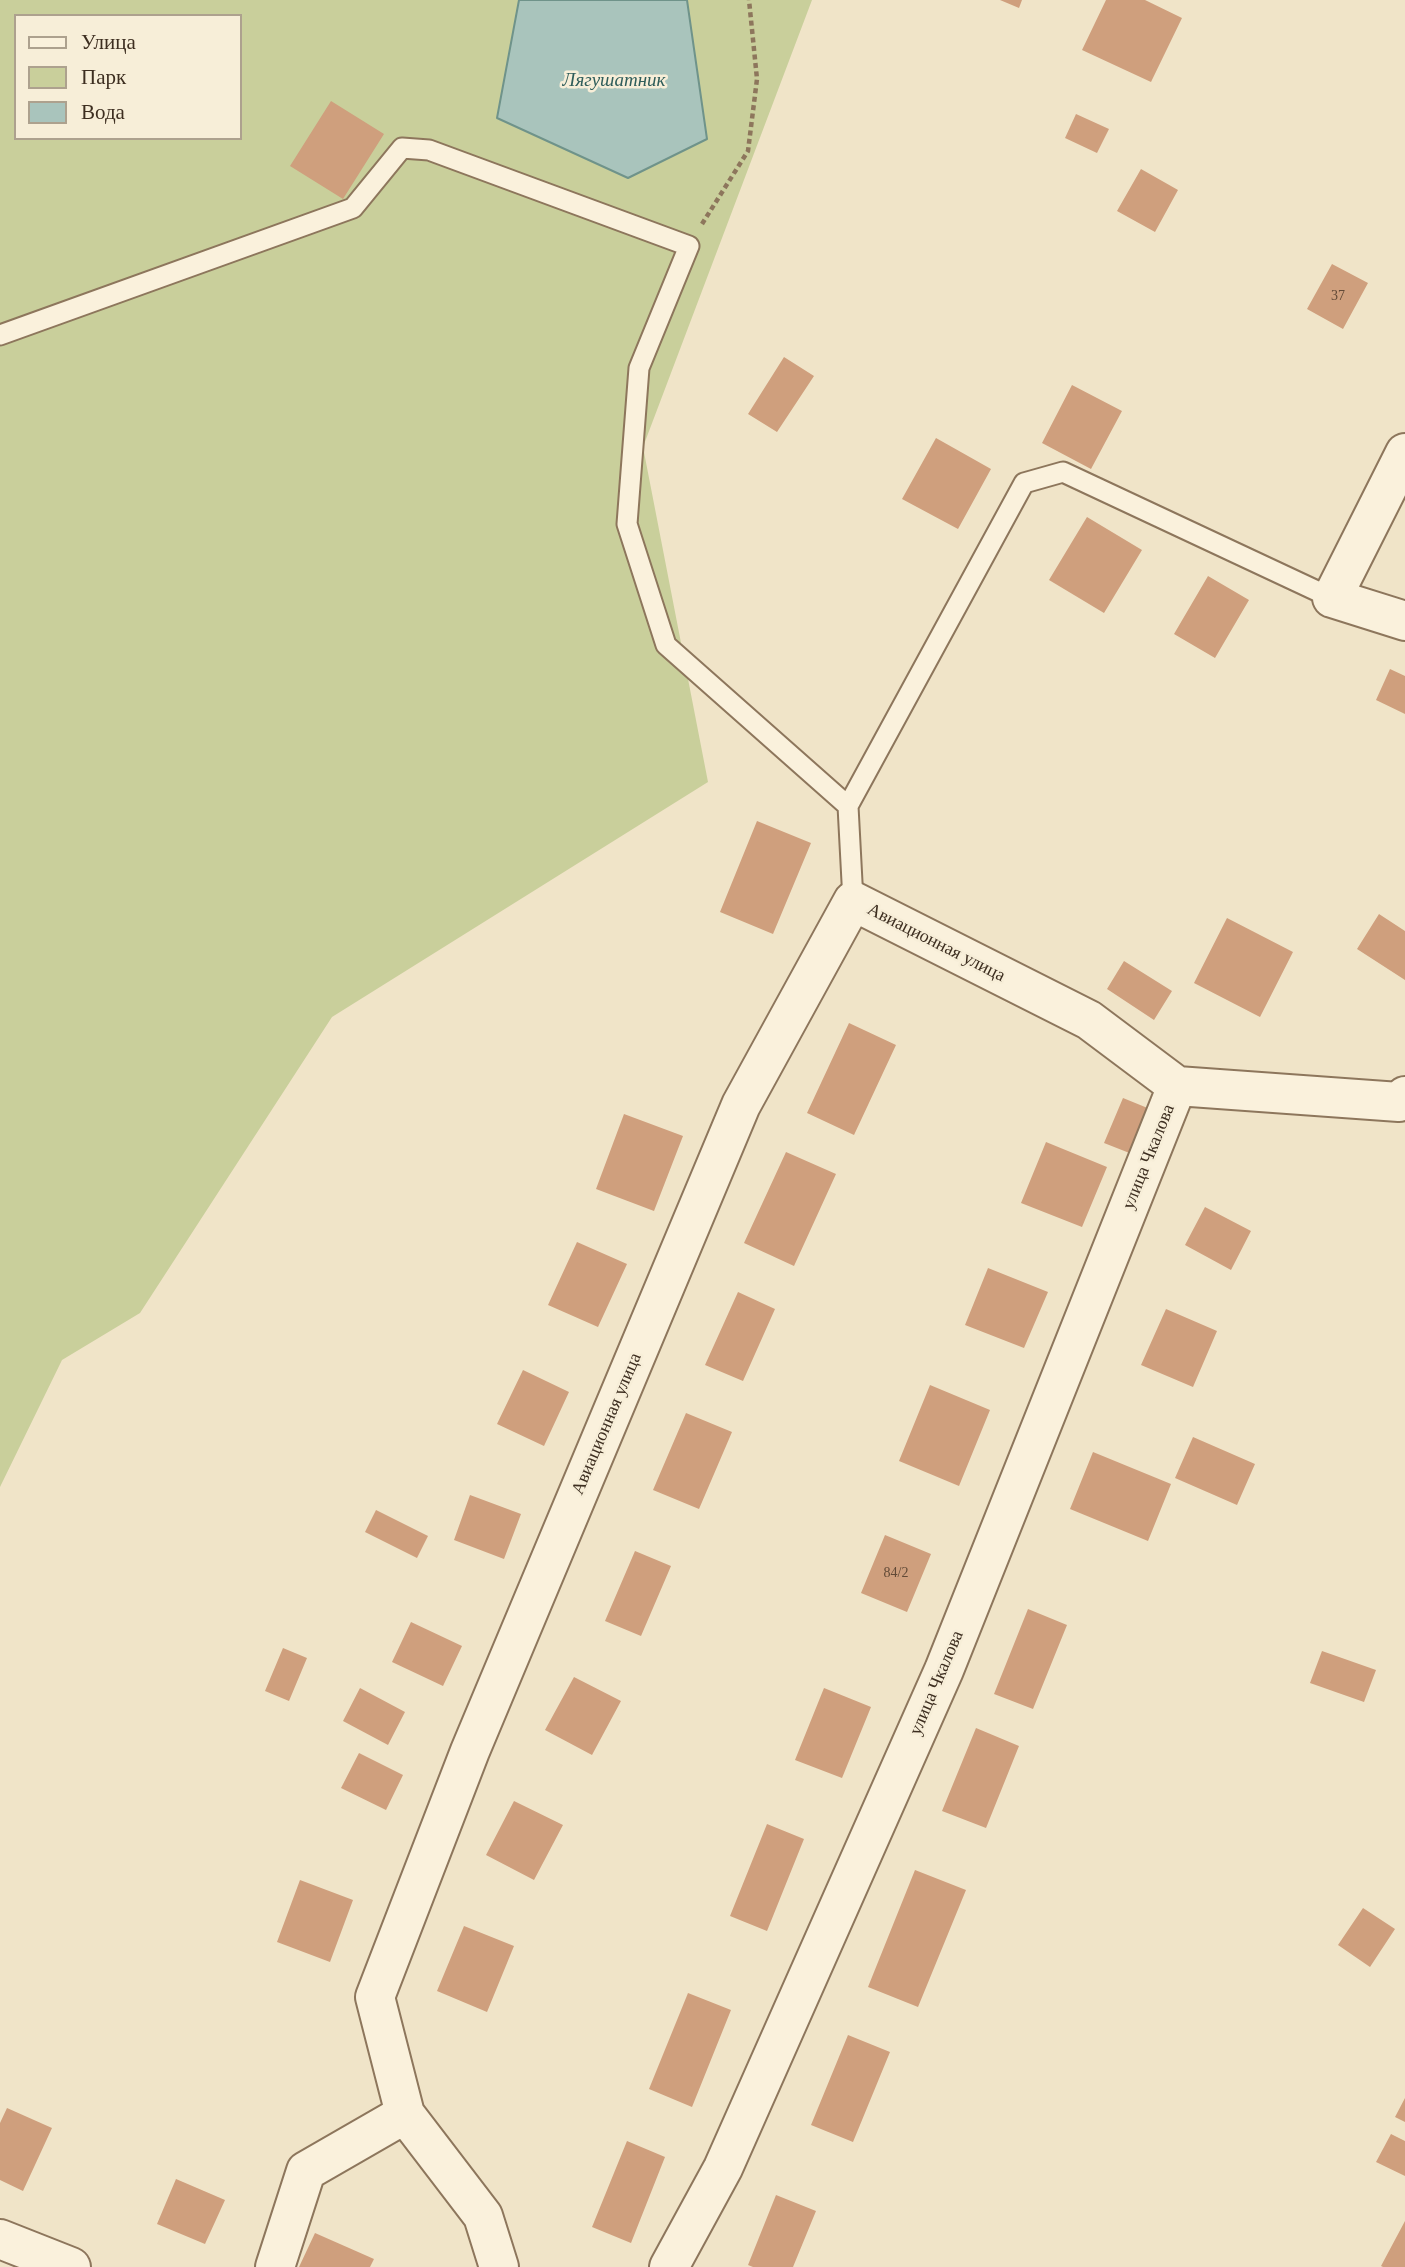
<!DOCTYPE html>
<meta charset="utf-8">
<style>
body{margin:0}
#map{position:relative;width:1405px;height:2267px;overflow:hidden;background:#f0e4c8;font-family:"Times New Roman",serif}
canvas{display:block}
.legend{position:absolute;left:14px;top:14px;width:228px;height:126px;box-sizing:border-box;background:#f7eed8;border:2px solid #ada18e;margin:0;padding:9px 12px;list-style:none;font-size:21px;color:#3d2e20}
.legend li{display:flex;align-items:center;gap:14px;height:35px}
.legend b{width:35px;border:2px solid #ada18e}
</style>
<div id="map">
<canvas width="1405" height="2267"></canvas>
<ul class="legend">
<li><b style="height:9px;background:#faf1dc"></b>Улица</li>
<li><b style="height:19px;background:#c9cf9b"></b>Парк</li>
<li><b style="height:19px;background:#a9c4bc"></b>Вода</li>
</ul>
</div>
<script>
const ctx = document.querySelector('canvas').getContext('2d');
ctx.lineJoin = 'round';
function fill(path, color) { ctx.fillStyle = color; ctx.fill(path, 'evenodd'); }
const shape = rows => new Path2D(rows.map(r => 'M' + r).join(''));
function strokePath(path, color, width, dash) { ctx.strokeStyle = color; ctx.lineWidth = width; ctx.lineCap = dash ? 'butt' : 'round'; ctx.setLineDash(dash || []); ctx.stroke(path); }
function drawText(font, color, halo, rows, align = 'center') {
  ctx.font = font + ' "Times New Roman",serif'; ctx.lineWidth = 5; ctx.setLineDash([]); ctx.textBaseline = 'middle'; ctx.strokeStyle = halo; ctx.fillStyle = color; for (const [text, x, y, turn = 0] of rows) {
    ctx.save(); ctx.translate(x, y); ctx.rotate((+turn || 0) * Math.PI / 180); ctx.textAlign = isNaN(turn) ? turn : align; if (halo) ctx.strokeText(text, 0, 0); ctx.fillText(text, 0, 0); ctx.restore();
  }
}
fill(shape([
 [0,0,812,0,643,447,708,782,332,1017,140,1313,62,1360,0,1487],
 [16,16,240,16,240,138,16,138]
]), '#c9cf9b');
const water = shape([
 [519,0,687,0,707,139,628,178,497,118,519,0]
]);
fill(water, '#a9c4bc');
strokePath(water, '#6f938a', 2);
fill(shape([
 [1000,0,1022,0,1019,8],
 [1106,0,1145,0,1182,18,1151,82,1082,50],
 [331,101,384,134,343,199,290,166],
 [1076,114,1109,129,1097,153,1065,138],
 [1141,169,1178,190,1155,232,1117,211],
 [1332,264,1368,283,1343,329,1307,309],
 [784,357,814,376,777,432,748,414],
 [1072,385,1122,411,1091,469,1042,443],
 [936,438,991,469,958,529,902,499],
 [1087,517,1142,550,1104,613,1049,580],
 [1208,576,1249,600,1215,658,1174,634],
 [1390,669,1405,676,1405,714,1376,700],
 [757,821,811,843,773,934,720,912],
 [1379,914,1405,931,1405,980,1357,949],
 [1227,918,1293,952,1260,1017,1194,983],
 [1124,961,1172,991,1154,1020,1107,989],
 [849,1023,896,1045,854,1135,807,1113],
 [1123,1098,1150,1109,1132,1154,1104,1143],
 [624,1114,683,1136,654,1211,596,1189],
 [1046,1142,1107,1167,1082,1227,1021,1203],
 [786,1152,836,1174,794,1266,744,1243],
 [1205,1207,1251,1231,1231,1270,1185,1245],
 [577,1242,627,1264,598,1327,548,1305],
 [988,1268,1048,1292,1024,1348,965,1325],
 [738,1292,775,1309,743,1381,705,1365],
 [1166,1309,1217,1331,1193,1387,1141,1365],
 [523,1370,569,1392,544,1446,497,1424],
 [930,1385,990,1410,959,1486,899,1461],
 [686,1413,732,1432,699,1509,653,1490],
 [1193,1437,1255,1464,1237,1505,1175,1478],
 [1093,1452,1171,1484,1148,1541,1070,1509],
 [470,1495,521,1514,504,1559,454,1540],
 [376,1510,428,1536,417,1558,365,1532],
 [885,1535,931,1554,907,1612,861,1593],
 [635,1551,671,1566,641,1636,605,1621],
 [1028,1609,1067,1625,1033,1709,994,1694],
 [411,1622,462,1646,443,1686,392,1662],
 [283,1648,307,1658,289,1701,265,1691],
 [1322,1651,1376,1670,1364,1702,1310,1683],
 [574,1677,621,1701,592,1755,545,1730],
 [360,1688,405,1712,388,1745,343,1721],
 [824,1688,871,1707,842,1778,795,1760],
 [976,1728,1019,1746,986,1828,942,1811],
 [359,1753,403,1775,386,1810,341,1788],
 [514,1801,563,1825,534,1880,486,1855],
 [767,1824,804,1839,767,1931,730,1916],
 [915,1870,966,1890,918,2007,868,1987],
 [300,1880,353,1900,330,1962,277,1942],
 [1363,1908,1395,1929,1370,1967,1338,1945],
 [464,1926,514,1946,487,2012,437,1991],
 [688,1993,731,2010,692,2107,649,2089],
 [848,2035,890,2052,853,2142,811,2125],
 [1405,2098,1405,2122,1395,2117],
 [7,2108,52,2128,23,2191,0,2180,0,2123],
 [1391,2134,1405,2141,1405,2176,1376,2162],
 [627,2141,665,2157,631,2243,592,2227],
 [176,2179,225,2200,205,2244,157,2224],
 [776,2195,816,2211,793,2267,753,2267,748,2265],
 [1405,2221,1405,2267,1383,2267,1381,2266],
 [315,2233,374,2259,370,2267,299,2267]
]), '#cf9f7d');
const service = shape([
 [0,335,353,208,402,148,429,150,689,246,639,368,627,524,666,645,848,806,853,901],
 [848,806,1024,483,1063,472,1332,598]
]);
const minor = shape([
 [1405,453,1332,598,1405,621],
 [1177,1086,1399,1102,1405,1096],
 [405,2114,483,2216,499,2267],
 [0,2239,71,2267],
 [275,2267,306,2171,405,2114,375,1997,470,1751,741,1105,853,901,1089,1020,1177,1086],
 [669,2267,723,2168,944,1670,1177,1086]
]);
strokePath(service, '#8d765c', 23);
strokePath(minor, '#8d765c', 42);
strokePath(shape([
 [702,224,748,151,757,79,749,0]
]), '#8d765c', 4.5, [5, 3.5]);
strokePath(service, '#faf1dc', 19);
strokePath(minor, '#faf1dc', 38);
drawText('14px', '#624a37', null, [
 ["37",1338,296],
 ["84/2",896,1573]
]);
drawText('18px', '#3d2e20', '#f7eed8', [
 ["Авиационная улица",936,943,27],
 ["улица Чкалова",1149,1157,-68],
 ["Авиационная улица",607,1424,-67],
 ["улица Чкалова",937,1683,-67]
]);
drawText('italic 19px', '#2f5d5a', '#f7eed8', [
 ["Лягушатник",614,81]
]);
</script>
